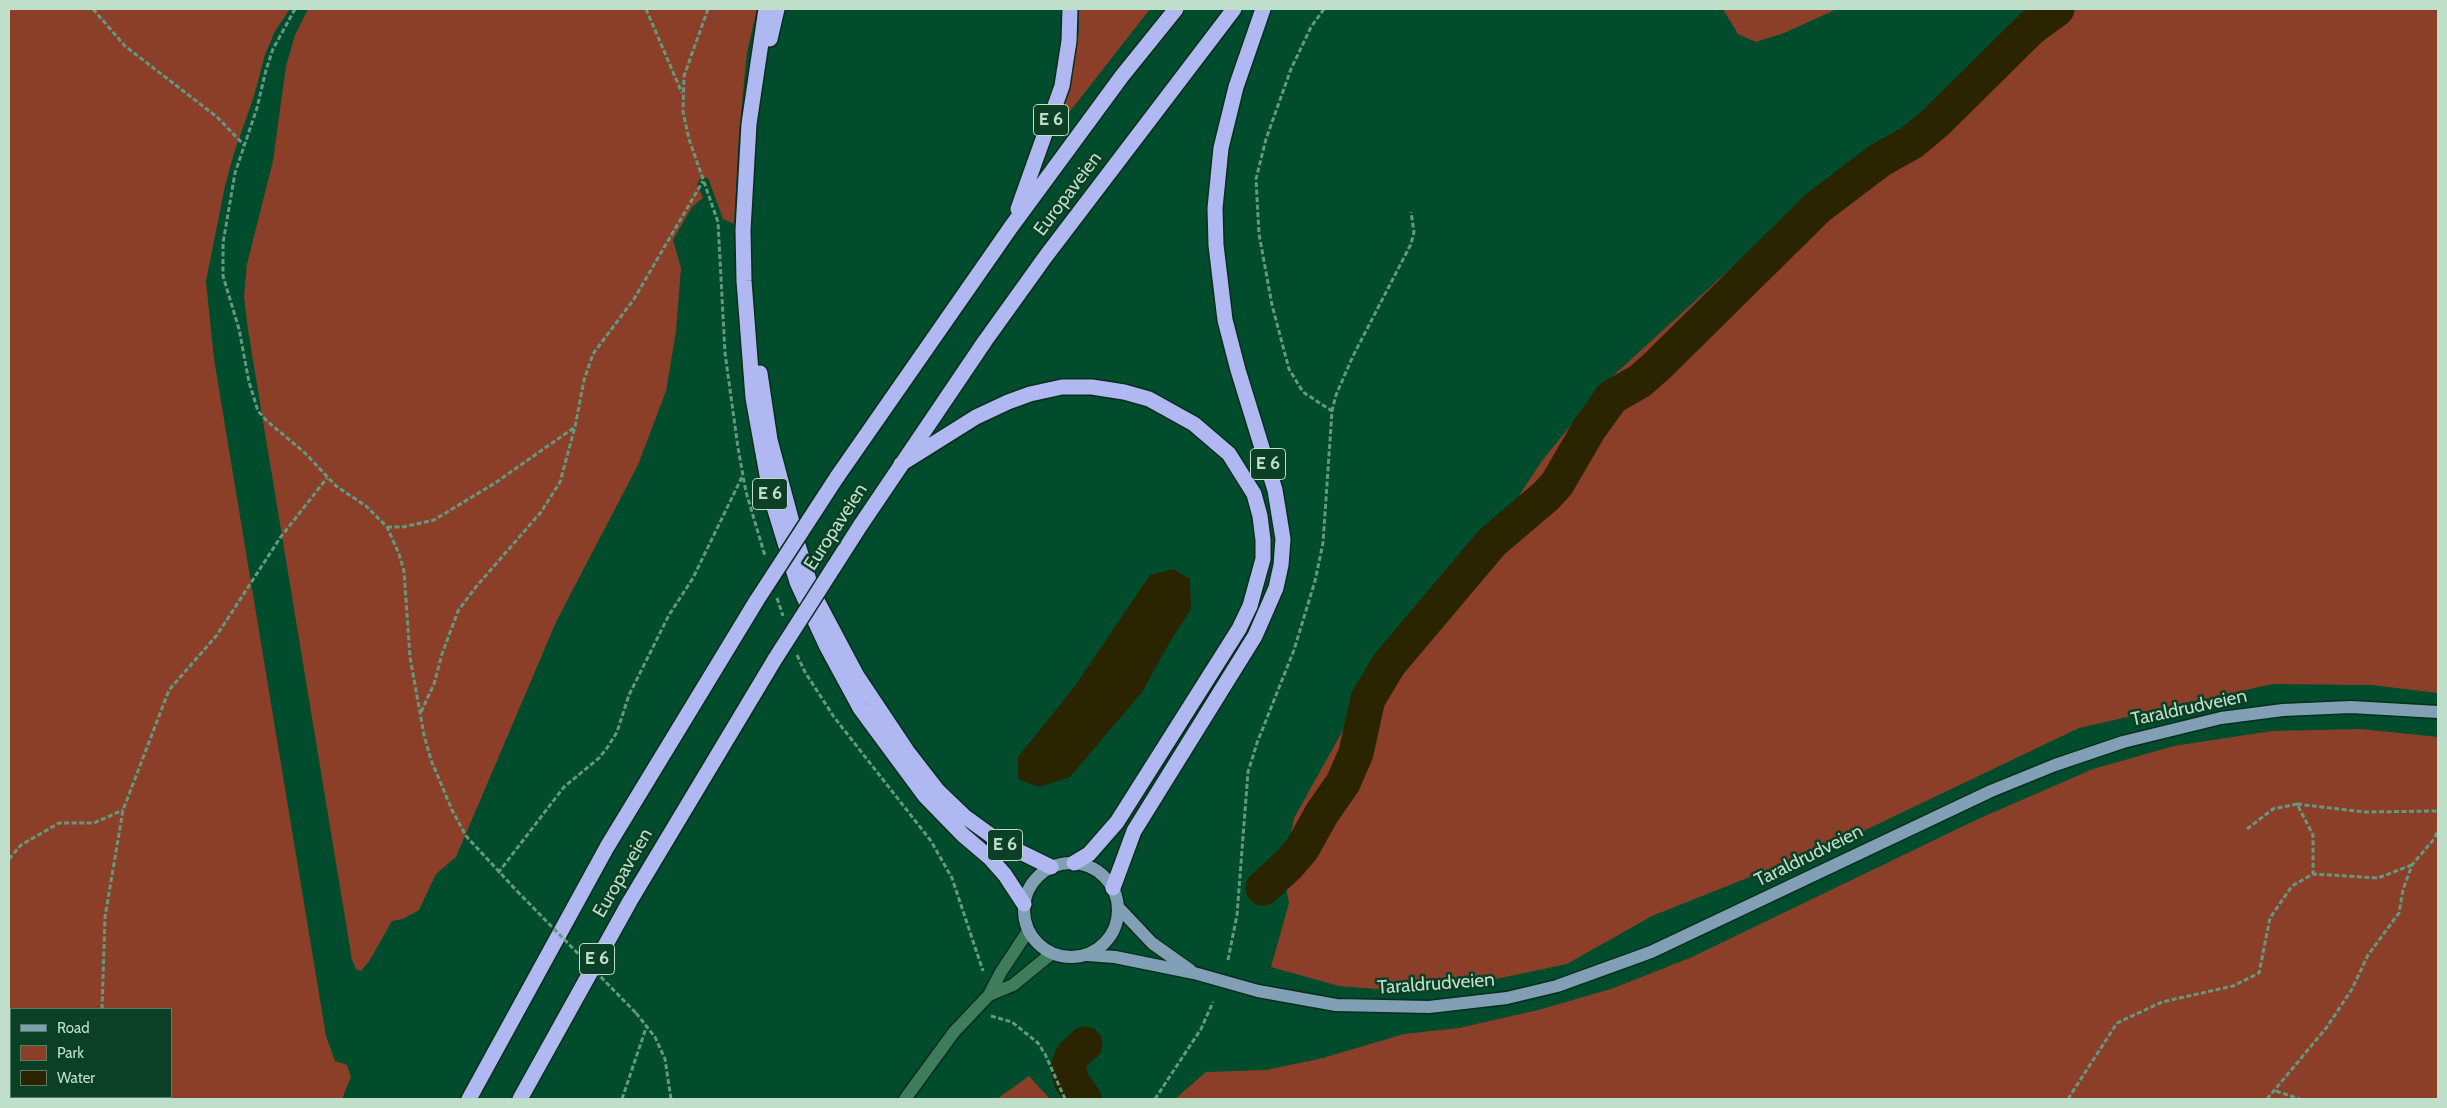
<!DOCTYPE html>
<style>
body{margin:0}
#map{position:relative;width:2447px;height:1108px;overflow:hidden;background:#004c2d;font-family:Cabin,sans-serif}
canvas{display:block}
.frame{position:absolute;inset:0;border:10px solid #bfdfcb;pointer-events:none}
.legend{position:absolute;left:10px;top:1008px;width:162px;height:90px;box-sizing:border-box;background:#0b3f26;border:1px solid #537f68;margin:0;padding:6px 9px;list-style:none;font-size:15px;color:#bfdfcb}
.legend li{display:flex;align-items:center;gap:10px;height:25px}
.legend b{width:25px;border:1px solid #537f68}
</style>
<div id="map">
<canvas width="2447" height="1108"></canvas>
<div class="frame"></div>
<ul class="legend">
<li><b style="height:6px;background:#82a0b5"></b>Road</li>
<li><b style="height:14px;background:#8b3f28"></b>Park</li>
<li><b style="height:14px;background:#2b2400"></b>Water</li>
</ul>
</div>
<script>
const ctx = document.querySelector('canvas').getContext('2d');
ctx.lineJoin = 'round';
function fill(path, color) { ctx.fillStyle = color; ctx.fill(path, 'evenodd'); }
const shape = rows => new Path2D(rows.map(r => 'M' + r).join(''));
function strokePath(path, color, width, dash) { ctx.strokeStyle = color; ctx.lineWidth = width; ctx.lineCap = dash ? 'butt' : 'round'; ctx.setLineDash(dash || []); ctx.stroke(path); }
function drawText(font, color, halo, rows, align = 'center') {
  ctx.font = font + ' Cabin,sans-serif'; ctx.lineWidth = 5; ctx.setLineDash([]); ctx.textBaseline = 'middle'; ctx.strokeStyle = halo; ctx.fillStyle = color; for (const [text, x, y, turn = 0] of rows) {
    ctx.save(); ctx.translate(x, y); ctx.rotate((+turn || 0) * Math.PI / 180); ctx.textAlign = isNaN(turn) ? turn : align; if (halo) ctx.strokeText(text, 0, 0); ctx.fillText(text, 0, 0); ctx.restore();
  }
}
fill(shape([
 [9,9,290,9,275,31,265,55,254,96,234,153,225,186,206,281,214,359,326,1036,335,1061,347,1065,351,1077,342,1099,9,1099],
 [171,1009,171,1097,11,1097,11,1009],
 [308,9,757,9,747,53,739,133,734,224,723,219,708,178,701,178,697,184,703,198,692,207,673,240,681,268,676,331,666,391,638,465,557,620,456,857,436,874,419,910,403,919,392,921,370,960,361,971,356,969,352,960,248,330,244,297,247,264,273,161,286,66,295,35],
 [1079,9,1150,9,1057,128,1070,85,1075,55,1079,30],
 [1723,9,1837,9,1784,33,1756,42,1738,34],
 [2052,9,2438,9,2438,693,2371,685,2272,684,2079,728,1855,835,1652,916,1567,964,1477,983,1403,991,1339,986,1271,967,1289,903,1283,873,1294,818,1370,682,1430,599,1506,515,1542,461,1603,385,1754,247,1878,152],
 [2361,729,2438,737,2438,1099,1175,1099,1206,1072,1266,1070,1323,1058,1404,1034,1459,1028,1538,1010,1611,989,1690,958,1978,819,2093,769,2174,746,2272,731],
 [1029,1076,1050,1099,997,1099]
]), '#8b3f28');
fill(shape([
 [1173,569,1190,579,1191,609,1171,640,1142,692,1070,777,1039,787,1018,779,1018,757,1075,686,1150,575]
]), '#2b2400');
strokePath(shape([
 [1263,888,1288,865,1302,849,1322,813,1343,783,1356,753,1368,699,1389,664,1492,542,1546,496,1557,484,1589,429,1612,397,1640,381,1657,366,1818,207,1880,160,1912,142,1936,122,2031,28,2057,9],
 [1084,1099,1072,1082,1068,1068,1072,1056,1085,1044]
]), '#2b2400', 35);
const minor = shape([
 [989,995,1013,985,1051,954],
 [905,1099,954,1032,989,995,1001,972,1028,931]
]);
const major = shape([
 '1024 910a47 47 0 1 1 94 0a47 47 0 1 1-94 0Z',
 [1119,908,1152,943,1190,970],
 [1088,955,1115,957,1194,973,1258,991,1336,1005,1429,1007,1507,998,1557,986,1651,952,1991,791,2055,765,2123,742,2221,718,2283,710,2351,707,2438,712]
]);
const highway = shape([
 [766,9,749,124,743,230,744,281,753,398,771,497,797,582,827,647,860,708,925,796,963,835,990,858,1005,875,1024,904],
 [770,39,777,9],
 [1018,209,1062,86,1069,41,1070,9],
 [760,373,770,440,798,545,813,593,857,676,907,751,938,791,964,816,1000,842,1051,867],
 [901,464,976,417,1008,402,1030,394,1062,387,1092,387,1124,392,1149,399,1194,424,1229,454,1254,494,1260,516,1263,540,1263,559,1250,606,1239,629,1117,822,1089,854,1074,863],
 [837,477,1011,227,1122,76,1176,9],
 [860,526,985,341,1046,256,1234,9],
 [1113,888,1134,831,1255,636,1276,588,1281,565,1283,539,1275,490,1238,370,1225,320,1216,245,1215,208,1221,148,1236,87,1263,9],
 [469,1099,607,847,757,600],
 [520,1099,630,901,775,659]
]);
strokePath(minor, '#0a2d1c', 15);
strokePath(major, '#0a2d1c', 15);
strokePath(highway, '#0a2d1c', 18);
strokePath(shape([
 [93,9,125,46,217,117,244,145],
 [295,9,273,49,266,70,257,108,235,173,223,243,223,276,239,329,249,382,258,411,267,421,305,453,336,486,366,506,387,527,399,554,404,571,410,657,424,735,431,760,452,810,466,836,517,891],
 [646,9,682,93],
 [708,9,684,76,683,112,689,139,718,222,725,353,738,448,746,492,765,556],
 [1324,9,1311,27,1291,69,1266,139,1256,179,1259,234,1272,305,1289,369,1303,392,1332,411],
 [387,527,403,527,434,520,495,483,575,427],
 [777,598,783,616],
 [797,655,805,672,834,717,931,841,952,878,983,971],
 [421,712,434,684,442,654,458,611,475,588,541,512,560,482,575,427,584,380,593,354,634,299,703,181],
 [2297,804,2364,812,2438,811],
 [2247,829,2273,809,2297,804,2313,835,2313,874],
 [9,859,21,845,59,823,94,823,123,810],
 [498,873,564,787,599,758,607,748,617,732,629,695,669,615,693,578,743,475],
 [1228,960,1237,915,1248,772,1257,743,1294,650,1315,581,1323,543,1332,411,1336,395,1353,356,1411,244,1414,232,1411,212],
 [102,1009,105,917,123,810,169,690,217,635,280,538,327,478],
 [636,1013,655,1037,665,1059,671,1099],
 [991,1016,1012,1022,1038,1043,1045,1054,1065,1099],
 [2276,1091,2300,1099],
 [94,1099,95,1097],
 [622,1099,647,1025],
 [1155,1099,1201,1029,1213,1002],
 [2068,1099,2117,1023,2162,1002,2233,986,2259,973,2270,918,2292,886,2313,874,2378,878,2412,865],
 [2267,1099,2327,1027,2352,989,2368,955,2399,913,2403,890,2412,865,2434,839,2438,830]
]), '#649980', 3, [5, 2.5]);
strokePath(minor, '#3e7d5b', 12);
strokePath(major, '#82a0b5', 12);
strokePath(highway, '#afb8f1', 15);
const highwayBridge = shape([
 [757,600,837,477],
 [775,659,860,526]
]);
strokePath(highwayBridge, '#0a2d1c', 18, []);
strokePath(shape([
 [517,891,636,1013]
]), '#649980', 3, [5, 2.5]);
strokePath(highwayBridge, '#afb8f1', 15);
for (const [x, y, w] of [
 [1051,120,35],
 [1268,464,35],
 [770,494,35],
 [1005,845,35],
 [597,959,35]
]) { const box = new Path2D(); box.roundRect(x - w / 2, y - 15.5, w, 31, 4); ctx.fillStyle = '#0b3f26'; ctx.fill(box); strokePath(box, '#bfdfcb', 1); }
drawText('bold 18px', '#bfdfcb', null, [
 ["E 6",1051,120],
 ["E 6",1268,464],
 ["E 6",770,494],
 ["E 6",1005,845],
 ["E 6",597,959]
]);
drawText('19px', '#bfdfcb', '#0b3f26', [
 ["Europaveien",1068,194,-53],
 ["Europaveien",836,527,-57],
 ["Taraldrudveien",2189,708,-12],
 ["Taraldrudveien",1809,856,-26],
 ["Europaveien",623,873,-60],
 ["Taraldrudveien",1436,984,-4]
]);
</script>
